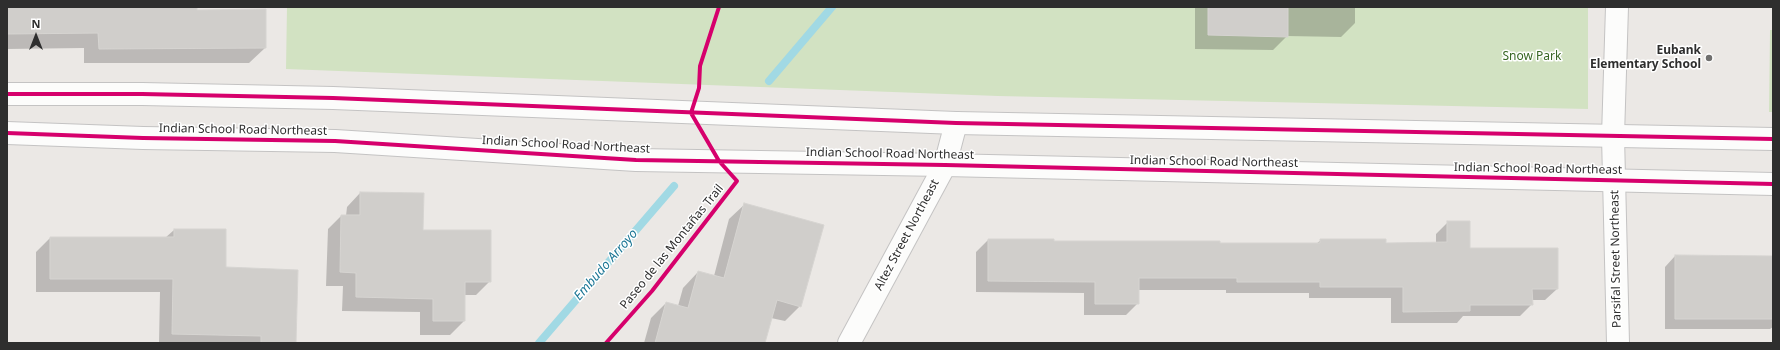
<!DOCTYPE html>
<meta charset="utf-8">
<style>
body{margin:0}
#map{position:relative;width:1780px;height:350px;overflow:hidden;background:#ebe8e5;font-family:"Noto Sans",sans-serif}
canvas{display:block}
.frame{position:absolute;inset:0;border:8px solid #2e2e2e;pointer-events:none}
.north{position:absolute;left:16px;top:16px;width:40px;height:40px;-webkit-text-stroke:3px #fff;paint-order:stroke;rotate:0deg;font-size:11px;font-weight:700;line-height:16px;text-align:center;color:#2e2e2e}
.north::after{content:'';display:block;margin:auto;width:14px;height:18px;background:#2e2e2e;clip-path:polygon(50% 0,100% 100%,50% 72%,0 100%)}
</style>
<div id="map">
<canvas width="1780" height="350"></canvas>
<div class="frame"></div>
<div class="north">N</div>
</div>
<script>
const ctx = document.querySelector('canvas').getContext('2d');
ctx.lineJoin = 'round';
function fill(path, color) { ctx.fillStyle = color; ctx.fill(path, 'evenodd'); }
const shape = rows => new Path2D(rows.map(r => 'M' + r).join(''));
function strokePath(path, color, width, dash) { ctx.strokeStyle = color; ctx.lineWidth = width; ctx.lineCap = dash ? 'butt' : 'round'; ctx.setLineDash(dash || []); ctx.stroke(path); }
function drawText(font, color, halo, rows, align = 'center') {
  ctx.font = font + ' "Noto Sans",sans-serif'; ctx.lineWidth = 3; ctx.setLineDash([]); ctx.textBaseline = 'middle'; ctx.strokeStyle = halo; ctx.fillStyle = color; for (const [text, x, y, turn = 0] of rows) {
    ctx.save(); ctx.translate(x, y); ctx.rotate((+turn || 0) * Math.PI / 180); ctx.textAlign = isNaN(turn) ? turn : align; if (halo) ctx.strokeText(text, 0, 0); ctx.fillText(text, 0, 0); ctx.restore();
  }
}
fill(shape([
 [287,7,1588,7,1588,109,998,96,286,69],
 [1770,30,1773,30,1773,112,1769,112]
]), '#d2e2c2');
fill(shape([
 [7,7,196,7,196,11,265,48,249,63,84,63,84,48,7,49],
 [1195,7,1355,7,1355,23,1341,37,1287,36,1273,50,1195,49],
 [360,193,422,231,490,281,476,295,464,295,464,321,450,335,420,335,420,312,342,311,343,286,326,286,328,229,341,216,346,216,347,207],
 [745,204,800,306,785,321,771,318,764,343,644,343,651,318,666,303,678,306,683,288,698,272,714,276,729,219],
 [1448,222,1469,249,1557,289,1545,300,1532,300,1532,304,1520,316,1463,316,1457,323,1391,323,1391,298,1309,298,1309,293,1226,293,1226,290,1138,290,1138,303,1126,315,1084,315,1084,293,976,292,976,252,988,240,1219,244,1316,244,1321,240,1385,244,1436,244,1436,234],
 [174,230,225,268,295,343,159,343,160,292,36,292,36,252,50,238,165,238],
 [1675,256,1773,257,1773,327,1770,329,1665,329,1665,267]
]), '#0003');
strokePath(shape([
 [769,81,832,7],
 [539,343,674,186]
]), '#a1d9e4', 8);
const building = shape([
 [7,7,197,7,197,10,266,9,266,48,99,49,98,33,7,34,7,7],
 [1208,7,1288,7,1288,37,1208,35,1208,7],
 [360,192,424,193,423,230,491,230,491,282,465,282,465,321,433,321,433,299,356,297,356,273,340,272,341,215,360,215,360,192],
 [744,203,824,225,801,307,777,300,765,343,655,343,666,302,688,308,698,271,724,278,744,203],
 [1447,221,1470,221,1470,248,1558,248,1558,289,1532,289,1533,305,1470,305,1470,311,1403,312,1403,287,1320,287,1320,282,1237,282,1237,278,1139,278,1139,304,1095,304,1095,282,988,281,988,239,1054,239,1054,241,1220,241,1220,243,1320,243,1320,239,1386,239,1386,243,1447,242,1447,221],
 [174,229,226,229,226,267,298,270,296,343,261,343,261,336,172,334,173,279,50,279,50,237,174,237,174,229],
 [1675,255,1773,256,1773,319,1675,319,1675,255]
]);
fill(building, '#d0cecb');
strokePath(building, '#d6d4d1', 1);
const minor = shape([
 [1617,7,1613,136,1618,343],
 [849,343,945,165,956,123]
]);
const tertiary = shape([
 [7,94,142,94,333,98,956,123,1773,139],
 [7,133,143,138,335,141,636,160,945,165,1773,184]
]);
strokePath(minor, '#c4c3c3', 24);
strokePath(tertiary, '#c4c3c3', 24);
strokePath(minor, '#fcfcfb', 22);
strokePath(tertiary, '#fcfcfb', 22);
strokePath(shape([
 [7,94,142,94,333,98,956,123,1773,139],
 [7,133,143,138,335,141,636,160,945,165,1773,184],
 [606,343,652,291,737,181,719,161,691,113,699,88,700,66,719,7]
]), '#d6006c', 4);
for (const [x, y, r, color] of [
 [1709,58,4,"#706f6e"]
]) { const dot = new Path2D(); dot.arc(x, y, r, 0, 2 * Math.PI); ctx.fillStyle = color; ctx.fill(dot); strokePath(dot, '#fff', 1.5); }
drawText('bold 12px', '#2e2e2e', '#fff', [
 ["Eubank",1701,51],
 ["Elementary School",1701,65]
], 'right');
drawText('12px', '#376623', '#fff', [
 ["Snow Park",1532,57]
]);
drawText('12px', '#2e2e2e', '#fff', [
 ["Indian School Road Northeast",243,130,1],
 ["Indian School Road Northeast",566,145,3],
 ["Indian School Road Northeast",890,154,1],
 ["Indian School Road Northeast",1214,162,1],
 ["Indian School Road Northeast",1538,169,1],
 ["Altez Street Northeast",907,235,-62],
 ["Paseo de las Montañas Trail",672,247,-51],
 ["Parsifal Street Northeast",1616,259,-91]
]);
drawText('italic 13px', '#1b7695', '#fff', [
 ["Embudo Arroyo",606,265,-49]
]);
</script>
